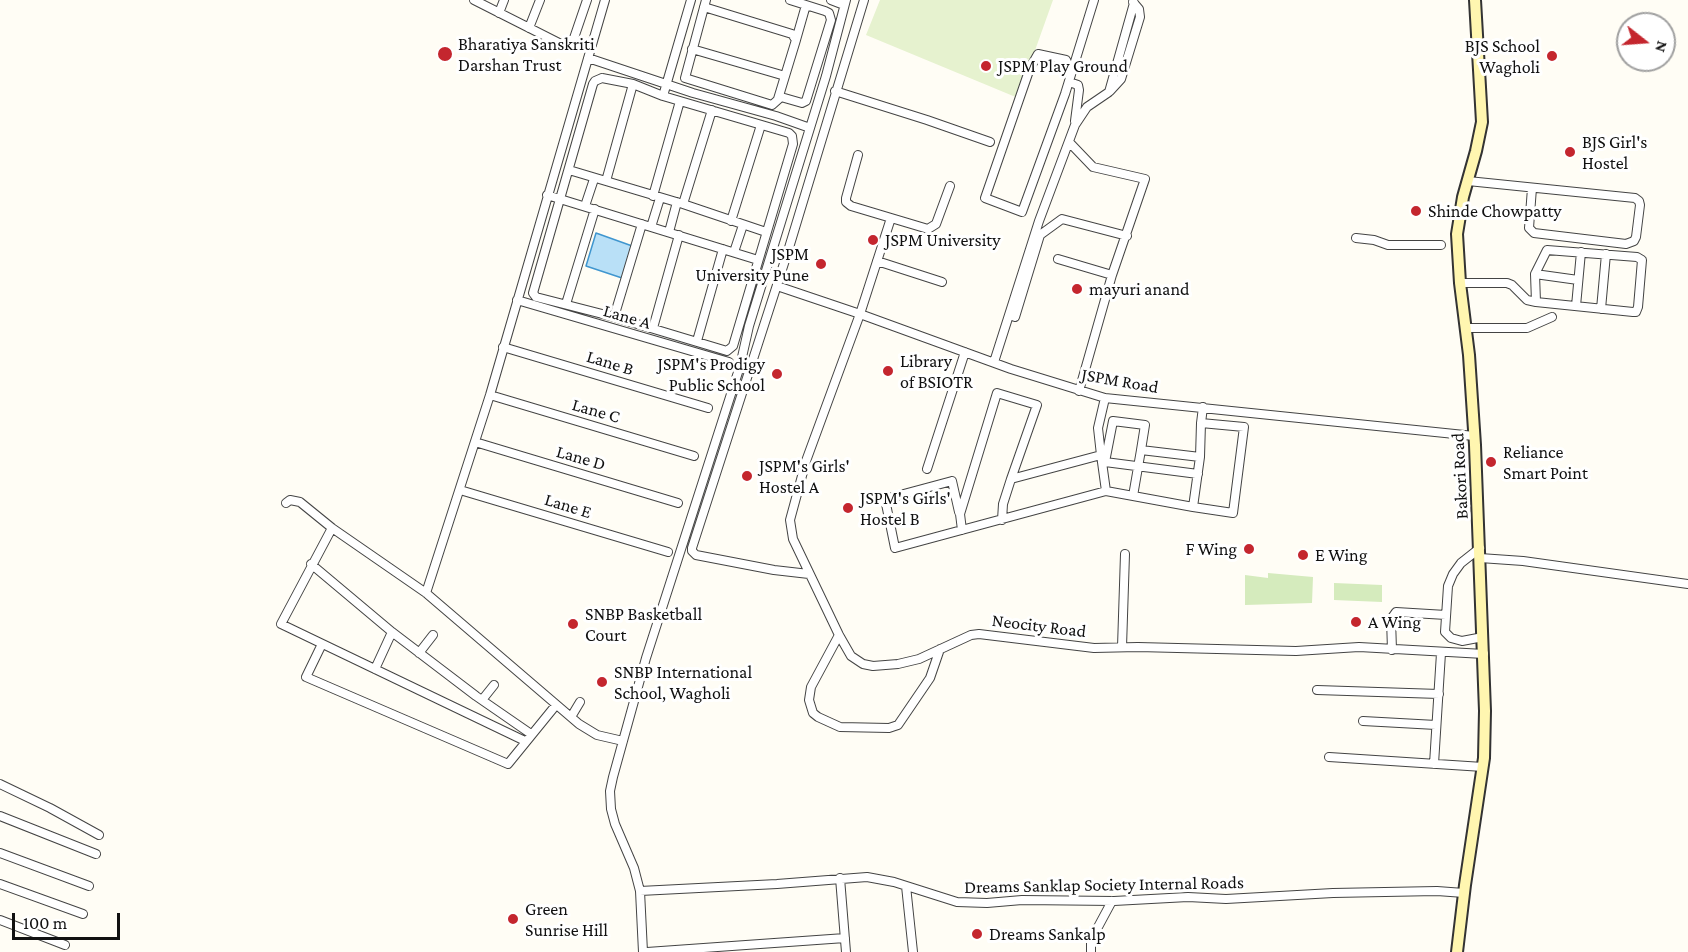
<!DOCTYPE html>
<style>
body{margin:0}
#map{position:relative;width:1688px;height:952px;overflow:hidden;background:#fffdf5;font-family:"Crimson Pro",serif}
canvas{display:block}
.north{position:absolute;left:1616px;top:12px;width:60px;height:60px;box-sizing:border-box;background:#fff;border:2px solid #a0a0a0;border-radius:50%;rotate:107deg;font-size:16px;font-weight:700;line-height:24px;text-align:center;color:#111}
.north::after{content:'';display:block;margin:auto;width:21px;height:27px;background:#c4262e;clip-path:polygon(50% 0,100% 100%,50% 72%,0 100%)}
.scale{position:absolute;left:12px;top:913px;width:108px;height:27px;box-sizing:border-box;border:3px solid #111;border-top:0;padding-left:8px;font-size:18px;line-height:21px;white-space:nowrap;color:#111;-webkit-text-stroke:4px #fff;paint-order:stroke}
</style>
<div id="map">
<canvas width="1688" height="952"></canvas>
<div class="north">N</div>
<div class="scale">100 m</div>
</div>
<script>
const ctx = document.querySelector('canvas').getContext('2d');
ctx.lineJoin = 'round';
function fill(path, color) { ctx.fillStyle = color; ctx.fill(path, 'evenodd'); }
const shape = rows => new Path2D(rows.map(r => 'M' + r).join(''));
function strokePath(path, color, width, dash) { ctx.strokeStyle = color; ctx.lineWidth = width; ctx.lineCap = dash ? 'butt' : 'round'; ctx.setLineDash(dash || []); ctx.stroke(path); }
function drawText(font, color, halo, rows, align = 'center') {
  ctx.font = font + ' "Crimson Pro",serif'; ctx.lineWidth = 6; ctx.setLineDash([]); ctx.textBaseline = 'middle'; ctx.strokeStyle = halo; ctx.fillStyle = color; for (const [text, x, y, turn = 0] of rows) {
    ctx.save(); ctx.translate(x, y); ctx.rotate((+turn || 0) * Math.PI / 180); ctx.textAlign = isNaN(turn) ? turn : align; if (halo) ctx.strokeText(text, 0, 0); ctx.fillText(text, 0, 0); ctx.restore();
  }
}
fill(shape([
 [1268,573,1313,577,1312,603,1245,605,1245,575,1268,578],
 [1334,583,1382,585,1382,602,1334,600]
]), '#d5ebbd');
fill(shape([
 [880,0,1053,0,1018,98,866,35]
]), '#e6f2cf');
const water = shape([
 [596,233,635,247,625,279,586,266,596,233]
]);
fill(water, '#b9e0f7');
strokePath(water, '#3f96cf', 1.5);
const street = shape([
 [474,0,563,45,574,38,587,0],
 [706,0,685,78,772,105,781,97,802,103,806,101,831,20,829,13,825,11,790,0],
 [831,0,844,5],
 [704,7,792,34,796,40,778,99],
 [499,13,504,0],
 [529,28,540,0],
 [796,40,806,5],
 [692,49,785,76],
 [588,58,693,93,776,116,810,128],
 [1071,71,1066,60,1038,54,1030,68,985,198,1022,212,1065,94,1094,0],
 [602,78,633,84,663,96,789,133,792,136,793,144,733,346,727,351,614,317,536,297,533,293,593,84,595,81,602,78],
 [1069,82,1078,85,1079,90,1075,121],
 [835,91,927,120,990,142],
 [1110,91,1121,79,1140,17,1139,9,1133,2],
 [663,96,691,0],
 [712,110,683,204,766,232],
 [1070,143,1093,167,1145,179,1112,275,1079,391],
 [858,155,846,198,846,202,851,206,928,229,936,224,950,186],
 [569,170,683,204],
 [606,181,633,84],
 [1468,181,1635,198,1639,201,1640,205,1636,237,1634,241,1626,244,1534,233,1529,228,1532,188],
 [547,195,758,260],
 [653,196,680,101],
 [585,206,594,179],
 [891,218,860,314,806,461,790,520,793,539,839,635,851,656,863,664,873,666,898,664,919,659,971,635,979,634,1094,648,1138,647,1296,651,1359,647,1484,654],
 [731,221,761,125],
 [651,227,660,198],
 [669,232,677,202],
 [1356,238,1374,240,1388,245,1441,245],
 [734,252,743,225],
 [1058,259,1112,275],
 [877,261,942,282],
 [1535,274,1578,280],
 [1460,283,1507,283,1512,285,1527,300,1536,302,1633,312,1636,312,1638,307,1642,260,1637,257,1547,250,1535,274,1536,302],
 [777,286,860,314,1011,369,1105,398,1474,436],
 [517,300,729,362],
 [566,304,595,209],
 [1576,306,1581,252],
 [1601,309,1606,254],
 [614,317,642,224],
 [1015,317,1040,235,1062,219,1127,236],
 [653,328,679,235],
 [1466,328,1527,328,1552,317],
 [697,341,723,249],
 [503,347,708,408],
 [994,362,1039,221,1075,125,1087,107,1109,92,1134,3],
 [490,395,694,456],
 [1201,423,1244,427,1233,513,1193,507,1200,457,1201,423,1203,407],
 [475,442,678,503],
 [1141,450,1145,425,1113,421,1105,462,1198,474],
 [927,469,965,352],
 [460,490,668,552],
 [1106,491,1193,507],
 [1133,496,1141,450,1200,457],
 [286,503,290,500,300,502,332,528,426,593,579,724,597,735,623,741],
 [959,512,952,481,885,499,895,548,1106,491,1101,455],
 [1002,520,1003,504,1011,479],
 [332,528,281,624,525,741],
 [962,530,960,514,997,393,1037,405,1011,479,1101,455,1098,428,1105,398],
 [1480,548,1461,563,1453,574,1448,586,1445,632,1451,638,1462,641,1483,637],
 [1480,558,1523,561,1688,584],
 [311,564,392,632,476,696,531,734],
 [809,574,774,570,696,555,692,551,692,548,788,251,864,0],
 [426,593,490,395,605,0],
 [839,635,811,687,809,700,813,713,818,717,840,727,889,728,898,725,930,678,940,649],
 [322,644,306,677,508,764,556,705],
 [1122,647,1125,554],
 [1392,650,1391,619,1396,612,1446,615],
 [419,653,433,635],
 [375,669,392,632],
 [1317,690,1439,694],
 [482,700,494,685],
 [571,717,580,702],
 [1363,721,1436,725],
 [1329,757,1483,767],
 [1434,764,1441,653],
 [0,784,50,808,99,835],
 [0,816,96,854],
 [0,853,89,886],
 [840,878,846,952],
 [0,884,83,914],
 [906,886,913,952],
 [640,891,777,884,867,877,894,882,957,902,987,903,1022,900,1114,901,1188,897,1226,899,1333,893,1437,891,1464,893],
 [0,920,65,945],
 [643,952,640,891,634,868,615,824,611,809,610,791,613,777,646,658,740,366,749,326,826,76,846,0],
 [647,952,845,938],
 [1091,952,1091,940,1112,901]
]);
const secondary = shape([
 [1457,952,1465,885,1484,758,1485,711,1475,445,1469,355,1460,283,1457,234,1463,197,1476,151,1482,122,1475,0]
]);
strokePath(street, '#444', 10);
strokePath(secondary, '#333', 14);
strokePath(street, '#fff', 8);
strokePath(secondary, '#fff6b0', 10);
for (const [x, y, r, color] of [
 [445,54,8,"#c4262e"],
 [1552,56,6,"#c4262e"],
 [986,66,6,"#c4262e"],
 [1570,152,6,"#c4262e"],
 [1416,211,6,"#c4262e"],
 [873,240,6,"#c4262e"],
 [821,264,6,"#c4262e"],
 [1077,289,6,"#c4262e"],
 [888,371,6,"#c4262e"],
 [777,374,6,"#c4262e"],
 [1491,462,6,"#c4262e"],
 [747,476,6,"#c4262e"],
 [848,508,6,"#c4262e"],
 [1249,549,6,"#c4262e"],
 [1303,555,6,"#c4262e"],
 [1356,622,6,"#c4262e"],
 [573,624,6,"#c4262e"],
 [602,682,6,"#c4262e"],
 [513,919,6,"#c4262e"],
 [977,934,6,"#c4262e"]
]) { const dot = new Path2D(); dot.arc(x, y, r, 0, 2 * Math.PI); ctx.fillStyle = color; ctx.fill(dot); strokePath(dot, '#fff', 2); }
drawText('18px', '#111', '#fff', [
 ["Bharatiya Sanskriti",458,44],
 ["Darshan Trust",458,65],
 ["BJS School",1540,46,"right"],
 ["Wagholi",1540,67,"right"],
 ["JSPM Play Ground",998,66],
 ["BJS Girl's",1582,142],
 ["Hostel",1582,163],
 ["Shinde Chowpatty",1428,211],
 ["JSPM University",885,240],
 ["JSPM",809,254,"right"],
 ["University Pune",809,275,"right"],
 ["mayuri anand",1089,289],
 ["Library",900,361],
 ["of BSIOTR",900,382],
 ["JSPM's Prodigy",765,364,"right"],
 ["Public School",765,385,"right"],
 ["Reliance",1503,452],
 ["Smart Point",1503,473],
 ["JSPM's Girls'",759,466],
 ["Hostel A",759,487],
 ["JSPM's Girls'",860,498],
 ["Hostel B",860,519],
 ["F Wing",1237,549,"right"],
 ["E Wing",1315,555],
 ["SNBP Basketball",585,614],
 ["Court",585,635],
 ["A Wing",1368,622],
 ["SNBP International",614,672],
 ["School, Wagholi",614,693],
 ["Green",525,909],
 ["Sunrise Hill",525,930],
 ["Dreams Sankalp",989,934]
], 'left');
drawText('18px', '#111', '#fff', [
 ["Lane A",627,317,16],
 ["Lane B",610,363,17],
 ["JSPM Road",1120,381,10],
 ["Lane C",596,411,16],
 ["Lane D",581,458,16],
 ["Bakori Road",1460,476,-93],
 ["Lane E",568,506,17],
 ["Neocity Road",1039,626,7],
 ["Dreams Sanklap Society Internal Roads",1104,885,-1]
]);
</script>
